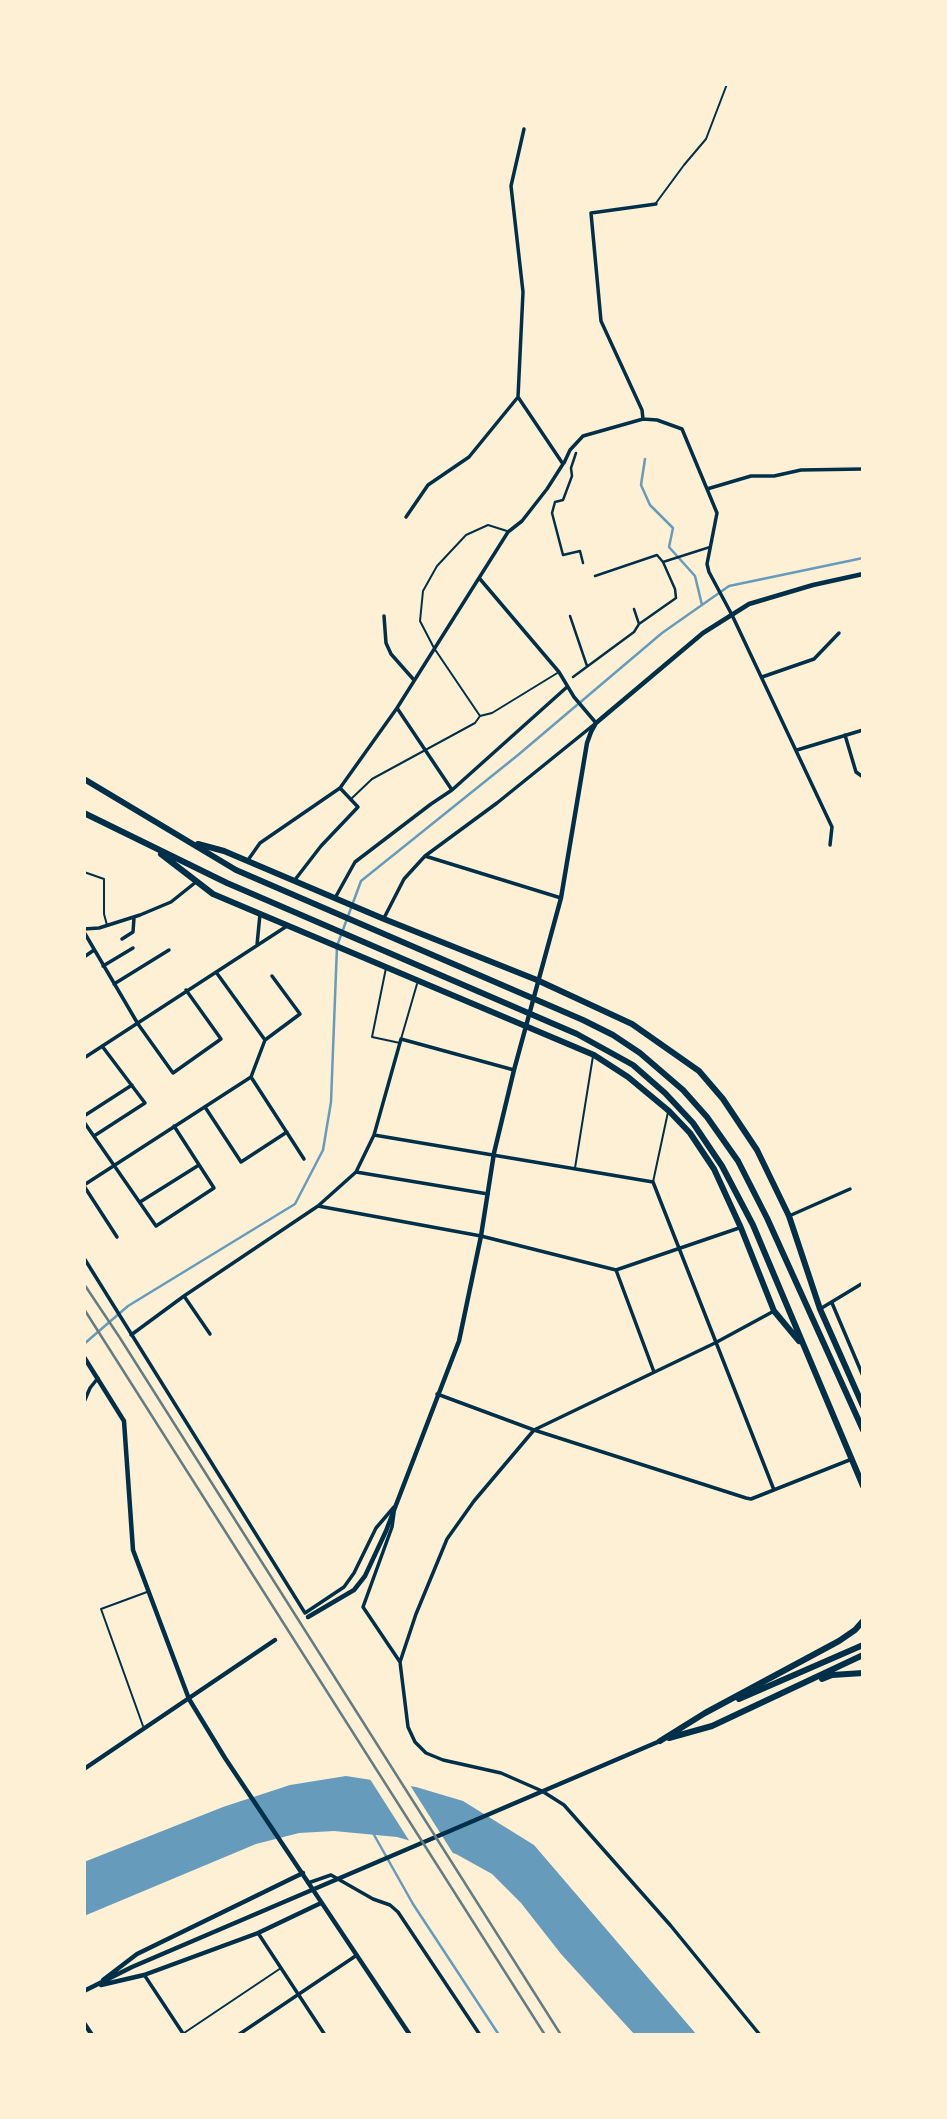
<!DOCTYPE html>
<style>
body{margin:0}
#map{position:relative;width:947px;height:2119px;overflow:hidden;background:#fdf0d5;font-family:Mulish,sans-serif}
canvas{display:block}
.frame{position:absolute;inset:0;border:86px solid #fdf0d5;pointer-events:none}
</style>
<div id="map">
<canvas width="947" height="2119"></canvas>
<div class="frame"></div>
</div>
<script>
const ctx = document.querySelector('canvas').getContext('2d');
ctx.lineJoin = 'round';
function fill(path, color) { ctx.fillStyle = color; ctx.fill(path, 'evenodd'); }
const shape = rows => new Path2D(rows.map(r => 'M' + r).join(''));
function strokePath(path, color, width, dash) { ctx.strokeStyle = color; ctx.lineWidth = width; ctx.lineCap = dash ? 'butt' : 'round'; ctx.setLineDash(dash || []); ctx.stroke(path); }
fill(shape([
 [346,1776,416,1787,463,1801,534,1845,697,2035,635,2035,561,1954,521,1903,492,1874,456,1854,397,1837,334,1831,299,1833,256,1844,84,1916,84,1862,223,1807,290,1785]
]), '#669bbc');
fill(shape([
 [368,1776,408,1782,456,1858,412,1845]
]), '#fdf0d5');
strokePath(shape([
 [645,459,641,485,650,505,673,528,669,547,695,576,702,605],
 [84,1344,128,1306,295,1204,323,1150,331,1102,337,946,361,881,518,755,662,633,729,586,863,558],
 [373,1833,413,1904,499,2035]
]), '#669bbc', 2.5);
strokePath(shape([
 [656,203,684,165,706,139,727,84],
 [480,716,434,648,420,621,423,591,437,566,466,535,488,525,507,531],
 [351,799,372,779,475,723,480,716,492,713,559,672],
 [84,872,104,879,104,914,107,925],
 [386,968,372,1037,400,1043],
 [401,1039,417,984],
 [575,1168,593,1056],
 [653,1182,668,1112],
 [143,1726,101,1609,147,1592],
 [184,2033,281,1968]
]), '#003049', 2);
strokePath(shape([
 [576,453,571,468,572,476,563,500,555,502,552,513,563,555,580,551,583,563],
 [663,562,710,547],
 [595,576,657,555,663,562,675,589,676,598,639,624],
 [570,616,587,666],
 [573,677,634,632,639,624,634,609]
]), '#003049', 2.5);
strokePath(shape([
 [656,204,591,213,601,321,642,410,643,419,657,420,682,429,717,513,707,564,709,572,732,615,832,827,830,845],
 [564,463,570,450,583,436,643,419],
 [707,489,751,476,774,476,801,470,863,469],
 [406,517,428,485,469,457,518,397],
 [384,616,386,643,391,654,414,680],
 [762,677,814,659,839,633],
 [397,708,452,790],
 [845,735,856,772,863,777],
 [797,750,863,730],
 [425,856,561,898],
 [248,860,260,843,340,788,397,708,508,532,522,521,547,489,563,464,518,397,523,292,511,186,524,129],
 [294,881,321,846,358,807,340,788],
 [335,898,355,862,431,804,452,790,567,687],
 [384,918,404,879,425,856,497,803,596,723,574,697,559,672,480,579],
 [84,929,99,928,140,915,171,902,196,882],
 [84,932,138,1024,173,1073,221,1039,186,990],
 [122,939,133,932,134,918],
 [257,945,260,914],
 [84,957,94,950],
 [103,966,133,948],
 [216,972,265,1040,251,1077,304,1159],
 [114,984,169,950],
 [265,1040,300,1014,272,976],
 [84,1058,287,926],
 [205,1107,241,1162,287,1132],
 [84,1116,132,1085],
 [84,1122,156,1226,214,1188,174,1126],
 [374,1135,653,1182,774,1490],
 [94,1136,145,1103,102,1046],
 [356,1172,488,1194],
 [84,1185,251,1077],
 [84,1186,117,1237],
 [140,1202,199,1165],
 [318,1206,481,1236,616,1270,739,1228],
 [789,1216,850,1189],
 [84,1258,305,1613,344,1587,354,1573,376,1528,394,1507],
 [616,1270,654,1372],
 [184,1296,210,1334],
 [832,1303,863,1376],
 [820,1309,863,1283],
 [131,1335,184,1296,318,1206,356,1172,374,1135,401,1039,514,1070],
 [437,1394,534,1430,746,1498,751,1499,852,1459],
 [84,1402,90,1388,98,1378],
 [394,1513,392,1527,363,1607,400,1662,408,1727,415,1742,426,1753,443,1760,501,1773,542,1791,564,1805,671,1926,760,2035],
 [400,1662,416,1614,447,1539,474,1501,534,1430,715,1343,774,1311],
 [308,1883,331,1875,373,1899,390,1905,398,1912,480,2035],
 [258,1933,325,2035],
 [145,1976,184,2035],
 [238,2035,357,1955]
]), '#003049', 3.5);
strokePath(shape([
 [84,1357,124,1421,133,1550,189,1699,225,1758,410,2035],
 [308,1617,354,1590,365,1576,386,1531,459,1341,481,1236,494,1153,514,1070,561,898,587,743,591,732,596,723,703,633,749,604,813,585,863,574],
 [84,1769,275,1640],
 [103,1980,137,1954,303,1873],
 [101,1985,144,1975,258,1933,321,1903],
 [84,1991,132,1967,660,1741],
 [84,2023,92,2035]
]), '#003049', 4.5);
strokePath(shape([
 [84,779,236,870,583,1020,613,1035,640,1053,683,1090,707,1117,738,1161,767,1218,863,1430],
 [84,813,227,883,577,1034,633,1065,665,1093,693,1123,722,1166,753,1225,863,1486],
 [198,844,224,851,384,919,537,980,632,1024,699,1071,723,1099,757,1150,789,1216,820,1309,863,1406],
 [161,854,213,894,594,1055,628,1077,669,1111,690,1133,714,1169,741,1228,774,1311,799,1341],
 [822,1679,832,1675,863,1673],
 [739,1699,863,1645],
 [669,1738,712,1726,863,1655],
 [660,1741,705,1713,839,1641,855,1630,863,1621]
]), '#003049', 6);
strokePath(shape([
 [84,1284,120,1338,561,2035],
 [84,1309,545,2035]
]), '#657d81', 2.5);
</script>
